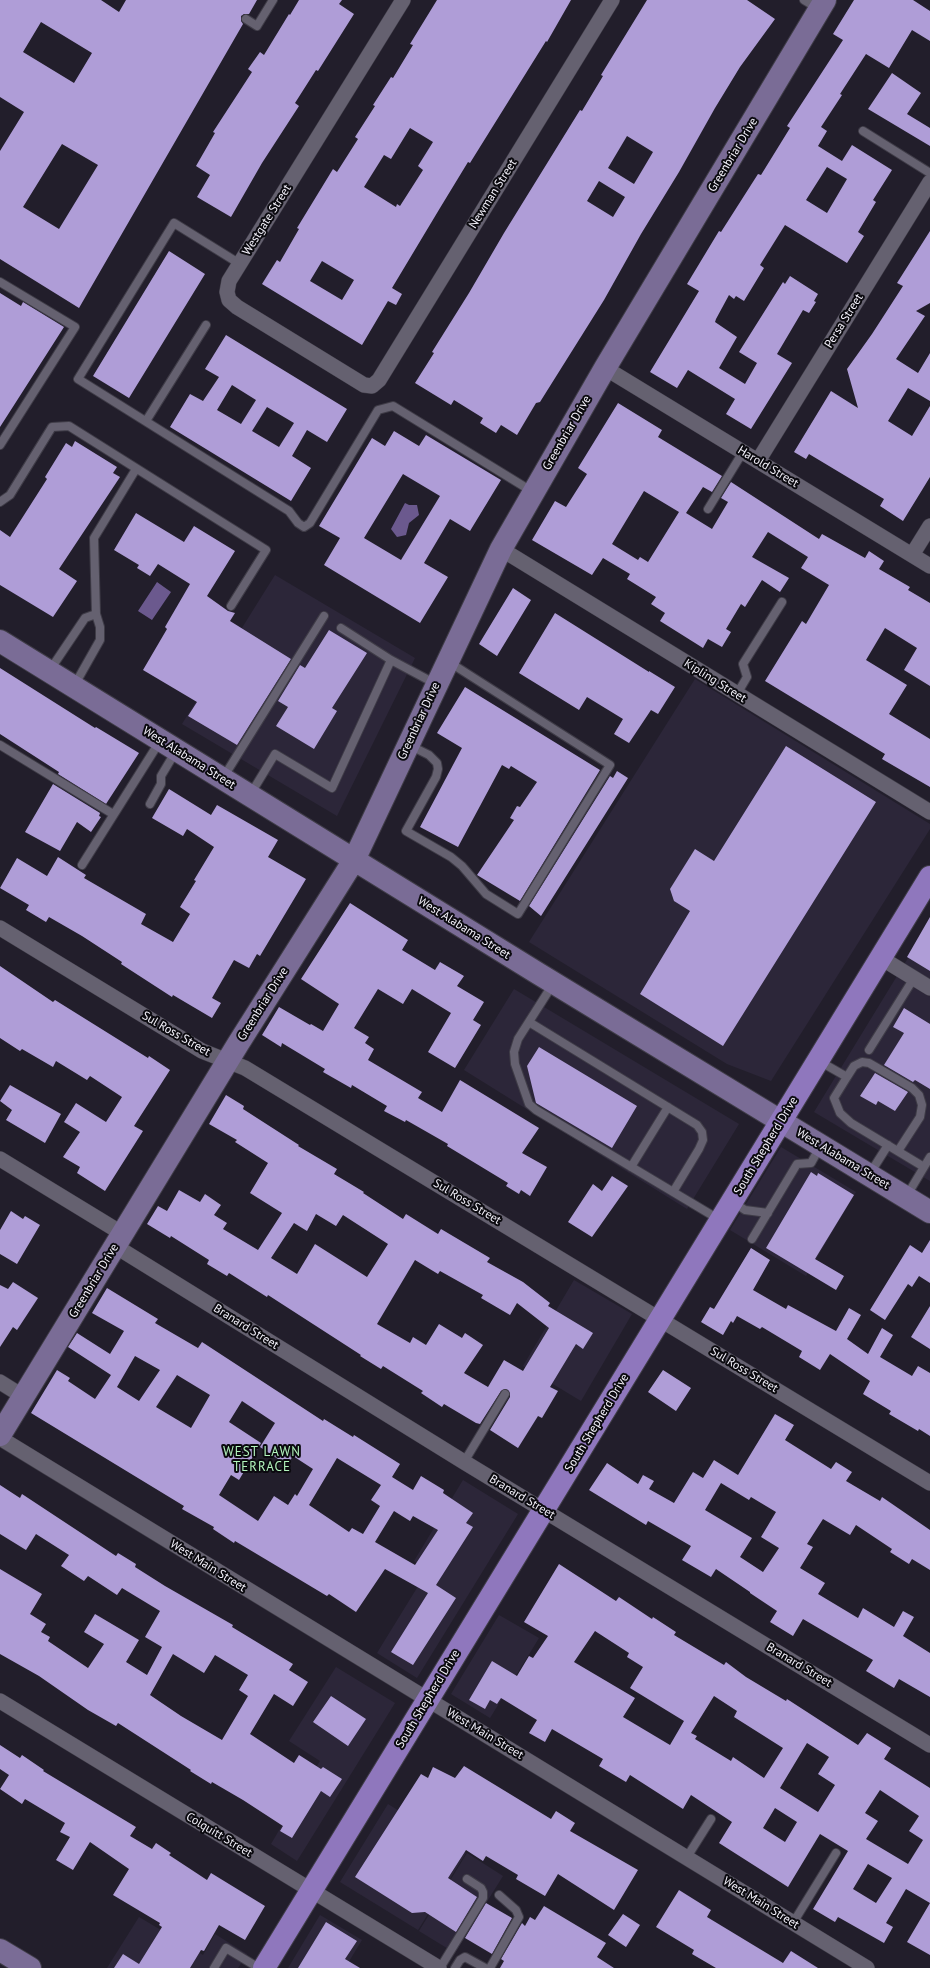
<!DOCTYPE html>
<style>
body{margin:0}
canvas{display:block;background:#221e2b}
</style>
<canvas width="930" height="1968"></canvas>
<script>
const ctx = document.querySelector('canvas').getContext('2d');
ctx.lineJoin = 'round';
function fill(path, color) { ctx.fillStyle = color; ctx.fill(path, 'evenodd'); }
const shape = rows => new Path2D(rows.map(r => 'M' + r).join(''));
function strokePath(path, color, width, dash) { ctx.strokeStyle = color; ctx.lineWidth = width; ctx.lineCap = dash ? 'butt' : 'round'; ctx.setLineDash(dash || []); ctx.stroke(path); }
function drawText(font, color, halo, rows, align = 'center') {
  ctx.font = font + ' "PT Sans",sans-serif'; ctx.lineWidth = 4; ctx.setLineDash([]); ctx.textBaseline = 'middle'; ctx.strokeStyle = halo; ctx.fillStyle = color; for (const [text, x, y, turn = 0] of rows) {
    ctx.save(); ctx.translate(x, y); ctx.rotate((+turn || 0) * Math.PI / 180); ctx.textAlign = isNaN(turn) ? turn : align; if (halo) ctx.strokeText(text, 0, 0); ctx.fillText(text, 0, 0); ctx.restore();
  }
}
fill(shape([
 [275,575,415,658,337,816,182,724],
 [695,679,930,824,930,829,771,1081,727,1064,529,942],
 [930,922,930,1181,814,1112],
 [514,989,739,1124,687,1209,464,1070],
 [781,1147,856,1192,806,1276,730,1230],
 [574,1280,632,1314,581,1401,523,1366],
 [463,1480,518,1514,417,1678,377,1653,428,1570,414,1561],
 [499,1615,539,1638,490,1718,451,1694],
 [336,1667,395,1703,297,1861,271,1844,320,1761,289,1741],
 [388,1804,466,1853,418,1930,340,1882],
 [467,1853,503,1876,455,1953,419,1931],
 [320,1915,362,1940,345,1968,288,1968],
 [139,1917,203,1955,215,1934,247,1954,238,1968,107,1968]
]), '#2c2639');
fill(shape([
 [405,503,409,505,417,505,419,515,409,523,406,535,397,537,391,529],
 [157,582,171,592,152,620,138,611]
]), '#6b598e');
fill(shape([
 [0,0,101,0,119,12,126,0,257,0,249,14,244,14,241,16,241,21,243,24,79,308,0,259,0,151,24,112,0,97],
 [41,22,92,53,74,83,23,52],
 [62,144,98,165,59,229,23,207],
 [299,0,342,0,339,4,354,14,318,71,316,70,295,103,299,106,262,163,231,217,197,197,210,175,196,166,215,133,213,132,252,72,248,69,260,52,264,55,289,14,290,15],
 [437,0,571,0,547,42,546,41,470,163,468,162,440,208,392,288,402,294,396,305,388,301,362,345,262,284,277,260,280,262,299,229,297,228,333,169,337,172,358,139,355,137,375,106,373,105,391,77,393,78,413,45,410,44],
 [410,128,433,142,418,166,423,170,400,206,397,204,396,207,364,187,384,155,391,159],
 [322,261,354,280,342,300,310,281],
 [647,0,747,0,775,19,740,67,715,108,679,172,641,234,604,300,540,402,536,403,517,435,501,425,496,433,480,423,483,418,454,400,451,405,415,383,434,353,432,352,469,293,504,233,580,110,582,111,603,76,601,75],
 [627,136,653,152,634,184,608,168],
 [599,181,625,197,613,217,587,201],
 [854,0,913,0,930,11,930,41,912,30,889,68,866,54,840,94,842,95,821,127,827,131,818,146,842,161,852,145,892,170,873,200,876,202,858,232,864,236,847,263,785,225,760,265,764,268,744,301,736,296,734,299,729,295,716,319,715,322,737,337,719,368,745,384,757,363,739,352,783,282,785,284,790,276,818,294,814,301,816,302,809,313,803,310,777,354,792,363,751,429,726,414,735,399,688,370,677,388,650,372,699,291,687,284,719,231,721,232,758,174,761,175,790,128,787,126,843,40,833,34],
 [827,167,847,179,827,213,806,200],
 [892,73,921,93,907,114,930,128,930,146,868,109],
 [930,231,930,303,916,311,925,316,896,359,918,373,930,353,930,401,908,388,888,421,912,436,930,406,930,477,903,521,880,506,884,499,809,454,806,459,794,452,831,391,858,408,847,369,872,334,903,286,897,283],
 [169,251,205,274,129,398,93,376],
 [0,293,21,306,23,302,64,327,0,427],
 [226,335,347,409,327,442,307,430,292,456,311,468,291,501,170,427,190,394,203,401,219,377,205,369],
 [232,385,256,400,241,424,217,410],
 [267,407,294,423,279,447,252,431],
 [618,403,662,430,658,437,722,476,712,492,703,487,686,513,712,529,728,502,721,498,731,482,819,539,822,534,865,558,869,551,884,561,879,569,910,587,908,590,930,603,930,686,904,670,917,648,885,628,866,660,907,685,889,714,930,739,930,787,882,759,885,754,765,681,802,621,806,624,829,585,801,568,808,557,768,532,752,557,789,578,780,592,762,580,745,607,741,604,726,629,731,632,722,647,708,639,703,648,660,621,665,613,651,604,656,597,627,579,630,574,603,558,592,575,532,540,555,501,566,507,587,474,578,468],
 [644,491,679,512,648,562,640,557,638,560,612,544],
 [394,431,419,446,426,435,501,480,470,531,450,519,424,563,448,577,420,623,324,565,340,538,319,526,372,438,385,446],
 [403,474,440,496,401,560,364,538],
 [75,441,117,467,113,473,120,477,59,569,77,581,53,617,0,585,0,530,10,537,47,479,45,477,66,443,72,447],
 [136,513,184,542,194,526,235,551,207,596,228,611,235,613,230,621,291,659,237,745,188,716,197,702,143,670,167,629,165,627,190,584,158,564,150,576,137,568,139,565,114,550],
 [513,588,531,600,497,656,479,644],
 [555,613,649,672,649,671,675,687,658,714,651,710,629,743,614,734,623,719,587,697,579,710,519,673],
 [329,630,367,653,332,708,337,711,314,749,276,726,288,707,278,701,300,665,305,668],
 [0,668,95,728,96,727,139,753,106,804,58,774,59,772,0,734],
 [465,687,600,770,520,901,477,875,514,820,510,818,517,806,520,807,537,782,511,766,509,769,502,765,458,847,420,827,462,748,437,733],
 [786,746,876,802,723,1046,640,994,690,911,674,901,670,889,695,849,714,861],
 [617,771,628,778,541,916,529,906,610,776,613,778],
 [53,784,100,813,99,816,101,817,91,832,77,822,60,851,25,832],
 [169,789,211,815,217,805,278,840,268,857,306,879,260,956,257,954,249,968,234,960,212,998,221,1003,212,1018,173,995,172,997,121,964,122,962,82,936,49,917,46,922,26,910,29,905,0,888,17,858,47,876,58,857,86,875,84,878,146,914,141,924,173,942,190,914,180,907,196,881,194,880,214,847,187,829,183,836,152,818],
 [350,903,408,940,402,950,435,970,440,962,464,976,457,986,484,1002,473,1020,481,1025,455,1068,428,1052,451,1013,412,989,403,1004,378,989,354,1028,369,1037,365,1043,374,1049,368,1060,422,1092,418,1098,442,1112,460,1080,539,1128,522,1153,547,1167,530,1196,521,1190,519,1194,506,1186,508,1183,447,1146,448,1144,406,1120,405,1122,384,1111,387,1106,352,1085,351,1088,323,1072,325,1069,282,1043,281,1047,262,1035,279,1007,310,1025,311,1024,323,1031,339,1004,301,979],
 [930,917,930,971,907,957],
 [0,966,53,1002,55,1000,148,1058,149,1056,170,1070,134,1126,143,1131,105,1191,77,1173,80,1167,63,1157,80,1132,64,1122,76,1103,106,1122,122,1097,90,1076,87,1080,56,1061,53,1067,22,1049,20,1051,0,1038],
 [904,1008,930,1024,930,1089,915,1080,913,1082,884,1065,904,1033,893,1027],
 [539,1047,637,1106,612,1148,536,1103,527,1066],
 [875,1073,908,1092,895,1111,878,1101,876,1105,860,1096],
 [10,1085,61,1114,45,1143,6,1120,12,1110,0,1101],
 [226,1095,244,1106,243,1109,299,1145,298,1146,337,1169,334,1174,364,1192,363,1193,403,1219,406,1214,438,1234,441,1229,490,1258,487,1262,523,1282,550,1303,548,1306,593,1333,583,1349,576,1344,550,1387,558,1391,542,1418,538,1416,518,1448,490,1430,510,1397,510,1394,508,1390,505,1389,501,1391,480,1424,476,1423,444,1404,442,1407,421,1393,423,1391,383,1366,381,1369,360,1356,361,1355,268,1295,267,1297,229,1273,227,1276,207,1264,209,1260,171,1236,170,1238,147,1224,158,1206,167,1211,179,1190,200,1202,205,1194,221,1205,214,1215,227,1223,223,1229,258,1250,282,1213,250,1193,268,1163,235,1142,237,1140,209,1124],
 [316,1214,336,1226,343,1215,388,1244,367,1277,315,1244,297,1274,271,1258,294,1223,307,1231],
 [415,1260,438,1274,440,1271,483,1295,481,1298,510,1315,517,1303,549,1328,523,1371,504,1360,488,1387,464,1373,483,1345,465,1333,462,1338,439,1324,426,1345,413,1337,410,1343,377,1324],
 [811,1172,817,1176,818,1173,854,1195,815,1259,844,1276,836,1290,766,1248],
 [612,1176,628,1186,592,1237,568,1222,593,1184,602,1191],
 [11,1211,23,1219,25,1216,40,1225,17,1264,0,1254,0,1230],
 [930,1240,930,1283,919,1276,912,1287,908,1284,885,1320,870,1310,910,1245,922,1253],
 [751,1248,770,1260,753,1290,786,1309,788,1305,836,1331,849,1308,861,1315,847,1339,868,1354,882,1328,893,1335,880,1357,912,1376,918,1366,930,1373,930,1436,919,1429,918,1431,889,1414,891,1411,863,1394,870,1381,830,1354,820,1370,799,1357,802,1351,762,1327,760,1329,737,1316,733,1323,731,1321,723,1335,701,1322,710,1307,714,1309],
 [13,1282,38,1298,17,1330,13,1327,0,1347,0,1285,8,1289],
 [107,1288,158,1319,155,1323,198,1348,202,1342,323,1421,324,1419,353,1437,354,1435,400,1464,392,1477,413,1490,421,1476,444,1490,443,1493,473,1513,466,1523,473,1527,436,1585,456,1598,413,1665,391,1652,428,1593,385,1569,356,1612,329,1594,327,1596,235,1541,234,1543,213,1529,214,1527,182,1509,184,1506,31,1413,57,1370,70,1378,68,1381,95,1399,111,1375,68,1347,77,1333,110,1354,124,1331,92,1313],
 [135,1356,160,1370,139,1401,117,1387],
 [177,1375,210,1395,191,1428,156,1407],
 [242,1401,275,1423,260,1447,287,1465,293,1456,313,1469,297,1496,295,1494,288,1505,274,1496,258,1521,219,1495,231,1475,239,1480,261,1443,229,1422],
 [337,1458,381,1485,371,1500,380,1506,363,1534,352,1528,349,1532,309,1505],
 [394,1511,410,1521,413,1516,438,1530,415,1565,375,1542],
 [930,1306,930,1349,911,1337],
 [663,1370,691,1388,676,1411,648,1392],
 [775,1414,794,1425,785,1440,831,1469,836,1462,852,1472,846,1481,880,1501,882,1497,930,1530,930,1570,912,1559,909,1564,890,1552,892,1549,856,1525,850,1535,823,1519,807,1544,813,1547,800,1568,825,1583,818,1594,858,1618,863,1608,894,1627,903,1611,914,1617,903,1636,930,1653,930,1697,899,1679,894,1688,866,1671,873,1660,803,1619,793,1636,770,1622,777,1611,750,1593,750,1592,716,1569,711,1577,682,1560,691,1546,648,1521,646,1525,589,1490,607,1463,638,1484,643,1475,654,1481,649,1489,674,1503,693,1472,703,1478,714,1460,738,1475],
 [721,1483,749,1500,751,1497,776,1512,761,1537,779,1548,763,1572,740,1557,752,1538,705,1510],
 [0,1485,20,1498,22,1494,116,1556,118,1553,136,1564,135,1567,165,1586,233,1625,232,1627,293,1664,289,1670,308,1682,293,1706,274,1694,250,1734,294,1763,299,1755,321,1769,323,1767,342,1779,330,1797,321,1791,292,1838,280,1831,283,1826,243,1800,212,1782,211,1784,190,1771,191,1770,118,1723,116,1726,88,1710,39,1676,0,1654,0,1569,42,1594,30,1614,46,1624,41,1632,50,1637,48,1641,88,1668,104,1644,84,1632,95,1614,139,1640,126,1662,147,1675,162,1647,145,1637,160,1611,122,1588,117,1595,88,1576,84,1581,61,1566,69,1555,36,1534,26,1550,0,1534],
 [173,1654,204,1673,215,1655,248,1675,239,1690,248,1696,222,1740,181,1716,150,1695],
 [559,1564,616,1601,619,1597,652,1619,653,1617,676,1632,674,1635,724,1665,726,1662,746,1677,786,1701,787,1699,858,1745,867,1733,891,1748,884,1759,930,1788,930,1955,907,1942,930,1903,906,1889,886,1923,893,1927,884,1943,838,1917,835,1922,813,1909,848,1851,820,1834,788,1887,719,1843,732,1822,691,1795,683,1809,630,1775,626,1782,599,1766,603,1759,552,1729,545,1742,529,1733,537,1720,501,1698,497,1704,490,1700,485,1709,469,1700,492,1661,517,1676,529,1656,533,1658,548,1636,524,1622],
 [595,1631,629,1653,627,1657,643,1667,630,1688,684,1721,670,1745,623,1717,635,1698,574,1662],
 [714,1696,737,1711,734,1717,783,1748,764,1778,733,1757,731,1761,695,1739,697,1736,691,1733],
 [807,1743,829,1757,818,1774,835,1785,818,1812,780,1788],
 [880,1790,919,1816,909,1831,923,1840,908,1864,866,1839,878,1821,865,1813],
 [775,1808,797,1822,785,1842,763,1828],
 [868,1864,892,1878,876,1903,853,1889],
 [331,1696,366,1719,348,1746,313,1722],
 [0,1745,20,1758,22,1755,44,1770,43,1771,136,1827,130,1836,152,1849,156,1843,171,1853,169,1855,207,1880,211,1873,265,1906,245,1940,219,1925,204,1951,201,1950,190,1968,114,1968,123,1954,139,1964,162,1927,159,1925,160,1923,113,1895,129,1869,90,1842,73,1870,56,1860,70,1837,60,1832,65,1823,25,1799,22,1804,0,1789,9,1775,0,1769],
 [464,1766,551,1819,556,1811,575,1823,570,1831,638,1870,614,1910,558,1874,545,1896,516,1879,518,1875,486,1856,483,1861,466,1850,448,1878,477,1897,456,1932,425,1912,412,1913,355,1877,421,1774,428,1778,433,1767,455,1778],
 [679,1890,711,1910,707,1917,783,1963,791,1951,818,1968,716,1968,692,1954,694,1950,656,1927],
 [486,1903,512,1918,492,1954,465,1938],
 [544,1906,606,1943,597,1957,614,1968,500,1968,504,1961,501,1959,522,1923,525,1926,530,1917,535,1920],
 [623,1914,640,1925,626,1947,608,1935],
 [326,1922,357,1941,345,1959,360,1968,298,1968]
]), '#af9dd7');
const lane = shape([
 [804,0,819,9],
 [246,19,257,26,273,0],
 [863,131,930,173],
 [240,264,174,223,78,379,289,511,298,523,304,527,310,523,378,410,393,406,533,492],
 [0,282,75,327,0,445],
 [146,421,206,325],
 [0,502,10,495,52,427,69,426,266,550,231,606],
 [708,509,743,452],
 [96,614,94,538,136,469],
 [341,628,391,660,436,684],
 [50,670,85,618,96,614,100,627,100,640,74,686],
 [737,694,747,677,743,664,782,602],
 [0,745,113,814],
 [409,745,429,755,437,763,438,769,436,777,406,831,451,857,462,866,486,894,518,914,610,765,449,662],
 [223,778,324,616],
 [250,795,275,754,332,788,391,660],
 [150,804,161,784,161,776,176,751],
 [82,865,160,741],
 [553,984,518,1039,514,1052,515,1064,529,1104,536,1110,720,1220],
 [529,1022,697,1125,702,1132,703,1140,699,1149,673,1192],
 [869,1050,914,978],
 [819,1061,847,1077,834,1098,840,1113,851,1123,924,1167],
 [847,1077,854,1066,862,1062,869,1063,912,1088,919,1095,922,1105,920,1117,898,1151],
 [631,1167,668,1107],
 [869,1175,888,1145],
 [906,1197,930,1157],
 [733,1202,745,1210,768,1213],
 [752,1239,797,1164,811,1163,820,1147],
 [464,1462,505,1394],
 [687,1857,711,1819],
 [793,1923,836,1853],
 [214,1968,226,1948,259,1968],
 [440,1968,483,1898,483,1892,481,1888,467,1879],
 [455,1968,460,1960,465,1957,485,1968],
 [490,1968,519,1917,516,1910,499,1895]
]);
const street = shape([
 [403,0,229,281,227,292,229,300,237,307,364,385,372,386,379,380,612,0],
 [605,368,930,566],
 [758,461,930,182],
 [501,549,930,812],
 [912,555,930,526],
 [0,928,202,1051,245,1068,930,1483],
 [881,958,930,988],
 [0,1159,123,1234],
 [115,1246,464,1462,930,1745],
 [0,1382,24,1397],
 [0,1438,867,1968],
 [0,1701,439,1968]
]);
const secondary = shape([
 [0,641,539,974,930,1212],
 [0,1435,238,1044,354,860,501,549,605,368,825,0],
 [0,1950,30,1968]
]);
const primary = shape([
 [264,1968,930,877]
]);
strokePath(lane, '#3f3c47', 10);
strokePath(street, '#3f3c47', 16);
strokePath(secondary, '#3f3c47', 24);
strokePath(primary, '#3f3c47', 24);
strokePath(lane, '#656170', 8);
strokePath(street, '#656170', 15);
strokePath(secondary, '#7a6c96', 22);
strokePath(primary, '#8f77bd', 22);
drawText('12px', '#f5f3fc', '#0b0a0f', [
 ["Greenbriar Drive",733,155,-59],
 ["Newman Street",493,194,-58],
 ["Westgate Street",267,220,-58],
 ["Persa Street",844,321,-58],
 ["Greenbriar Drive",567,433,-60],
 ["Harold Street",768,467,31],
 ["Kipling Street",715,681,32],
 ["Greenbriar Drive",419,721,-65],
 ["West Alabama Street",189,758,32],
 ["West Alabama Street",464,928,32],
 ["Greenbriar Drive",263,1004,-58],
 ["Sul Ross Street",176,1034,30],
 ["South Shepherd Drive",766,1146,-59],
 ["West Alabama Street",843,1159,31],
 ["Sul Ross Street",467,1202,31],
 ["Greenbriar Drive",94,1281,-59],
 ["Branard Street",246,1327,32],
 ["Sul Ross Street",744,1370,31],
 ["South Shepherd Drive",597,1423,-59],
 ["Branard Street",522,1497,31],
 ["West Main Street",208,1566,32],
 ["Branard Street",799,1665,31],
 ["South Shepherd Drive",428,1699,-59],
 ["West Main Street",485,1734,31],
 ["Colquitt Street",219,1835,31],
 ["West Main Street",761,1903,32]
]);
ctx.letterSpacing = '1px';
drawText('13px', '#b3f5bd', '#0b0a0f', [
 ["WEST LAWN",262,1452],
 ["TERRACE",262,1467]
]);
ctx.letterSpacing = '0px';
</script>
